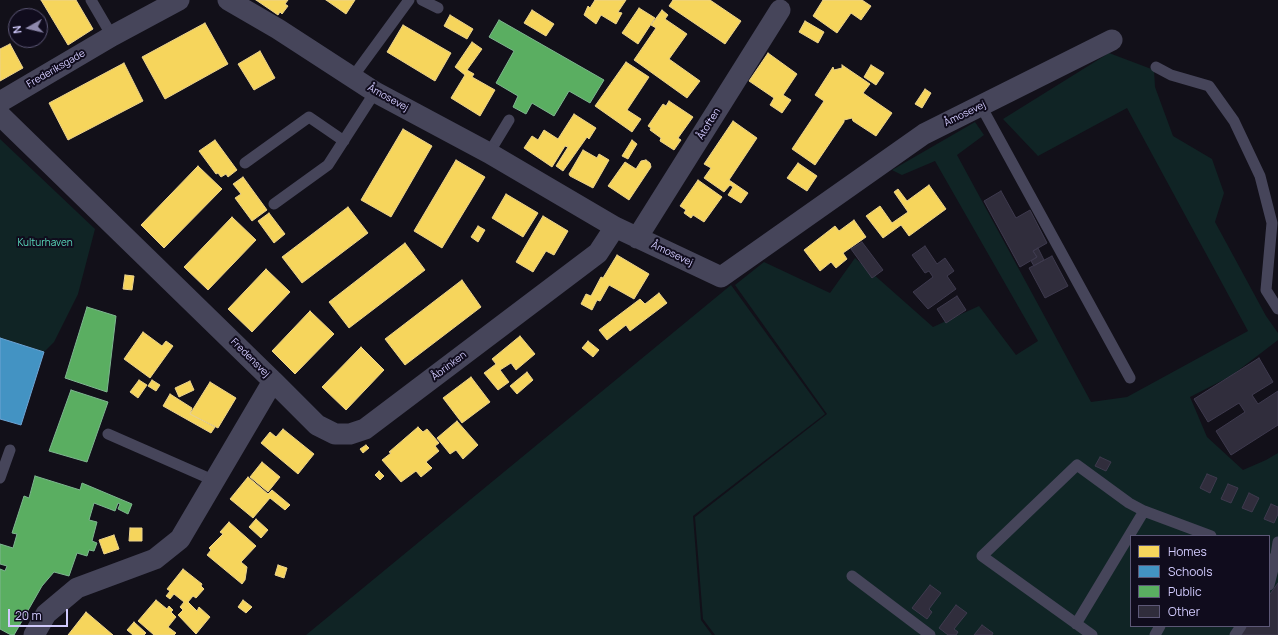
<!DOCTYPE html>
<meta charset="utf-8">
<style>
body{margin:0}
#map{position:relative;width:1278px;height:635px;overflow:hidden;background:#121019;font-family:Manrope,sans-serif}
canvas{display:block}
.legend{position:absolute;left:1130px;top:535px;width:140px;height:92px;box-sizing:border-box;background:#100c1d;border:1px solid #5d5877;margin:0;padding:5px 7px;list-style:none;font-size:12px;color:#d1cafd}
.legend li{display:flex;align-items:center;gap:8px;height:20px}
.legend b{width:20px;border:1px solid #5d5877}
.north{position:absolute;left:8px;top:8px;width:40px;height:40px;box-sizing:border-box;background:#100c1d;border:1px solid #5d5877;border-radius:50%;rotate:262deg;font-size:11px;font-weight:700;line-height:16px;text-align:center;color:#d1cafd}
.north::after{content:'';display:block;margin:auto;width:14px;height:18px;background:#8e89ad;clip-path:polygon(50% 0,100% 100%,50% 72%,0 100%)}
.scale{position:absolute;left:8px;top:609px;width:60px;height:18px;box-sizing:border-box;border:2px solid #d1cafd;border-top:0;padding-left:5px;font-size:12px;line-height:14px;white-space:nowrap;color:#d1cafd;-webkit-text-stroke:3px #100c1d;paint-order:stroke}
</style>
<div id="map">
<canvas width="1278" height="635"></canvas>
<ul class="legend">
<li><b style="height:11px;background:#f6d55c"></b>Homes</li>
<li><b style="height:11px;background:#4393c3"></b>Schools</li>
<li><b style="height:11px;background:#5aae61"></b>Public</li>
<li><b style="height:11px;background:#302d3c"></b>Other</li>
</ul>
<div class="north">N</div>
<div class="scale">20 m</div>
</div>
<script>
const ctx = document.querySelector('canvas').getContext('2d');
ctx.lineJoin = 'round';
function fill(path, color) { ctx.fillStyle = color; ctx.fill(path, 'evenodd'); }
const shape = rows => new Path2D(rows.map(r => 'M' + r).join(''));
function strokePath(path, color, width, dash) { ctx.strokeStyle = color; ctx.lineWidth = width; ctx.lineCap = dash ? 'butt' : 'round'; ctx.setLineDash(dash || []); ctx.stroke(path); }
function drawText(font, color, halo, rows, align = 'center') {
  ctx.font = font + ' Manrope,sans-serif'; ctx.lineWidth = 4; ctx.setLineDash([]); ctx.textBaseline = 'middle'; ctx.strokeStyle = halo; ctx.fillStyle = color; for (const [text, x, y, turn = 0] of rows) {
    ctx.save(); ctx.translate(x, y); ctx.rotate((+turn || 0) * Math.PI / 180); ctx.textAlign = isNaN(turn) ? turn : align; if (halo) ctx.strokeText(text, 0, 0); ctx.fillText(text, 0, 0); ctx.restore();
  }
}
fill(shape([
 [1109,53,1154,70,1155,87,1173,136,1212,159,1224,193,1215,222,1266,316,1278,333,1278,340,1231,376,1190,397,1207,437,1243,470,1266,460,1278,453,1278,635,715,635,703,619,695,517,827,414,735,285,764,262,830,293,855,258,933,327,979,306,1016,355,1038,341,935,161,902,175,892,170,975,122,984,135,957,155,1091,402,1127,397,1248,331,1127,108,1038,156,1003,119],
 [1131,536,1269,536,1269,626,1131,626],
 [0,139,95,229,78,294,54,342,44,352,0,338],
 [731,285,825,414,693,516,701,620,712,635,306,635]
]), '#102425');
const homes = shape([
 [41,0,76,0,93,29,68,45,41,0],
 [256,0,288,0,285,4,288,6,282,14,280,12,278,15,256,0],
 [326,0,355,0,346,14,326,0],
 [595,0,626,0,618,12,622,13,616,24,601,15,596,24,584,15,588,6,590,8,595,0],
 [673,0,710,0,741,21,725,44,669,6,673,0],
 [823,0,862,0,871,6,861,20,851,13,837,33,813,16,823,0],
 [639,8,655,18,638,44,622,33,639,8],
 [532,10,554,24,546,36,524,23,532,10],
 [662,10,668,15,665,19,687,34,669,59,700,81,687,98,634,60,656,28,651,25,662,10],
 [450,15,473,29,467,39,444,26,450,15],
 [805,21,824,32,818,43,799,32,805,21],
 [205,23,228,64,165,99,142,57,205,23],
 [403,25,451,53,435,81,387,52,403,25],
 [472,42,482,49,467,70,474,74,472,77,495,90,480,116,451,98,465,75,455,67,472,42],
 [10,44,23,68,0,81,0,49,10,44],
 [260,51,275,78,254,90,238,64,260,51],
 [768,53,797,74,783,95,791,100,782,113,770,105,774,98,749,81,768,53],
 [626,62,649,77,627,110,641,119,632,132,595,106,626,62],
 [124,63,143,101,68,140,49,103,124,63],
 [842,65,870,84,863,93,892,113,876,136,853,121,852,118,844,120,844,122,815,165,792,149,824,101,815,95,833,67,834,70,842,68,842,65],
 [871,65,884,73,876,85,864,77,871,65],
 [925,89,931,93,922,108,915,104,925,89],
 [669,101,693,117,678,138,681,140,674,150,660,141,661,138,650,130,651,128,648,126,663,104,666,106,669,101],
 [574,114,596,128,589,139,587,137,563,171,556,166,568,147,565,146,552,167,524,148,532,136,538,140,544,130,558,139,574,114],
 [733,121,757,138,729,180,748,193,741,203,728,195,733,187,730,185,724,192,704,178,711,168,704,164,733,121],
 [403,129,432,146,391,217,361,200,403,129],
 [215,140,237,170,228,177,226,174,221,177,218,173,216,174,199,151,215,140],
 [632,140,637,144,628,159,622,156,632,140],
 [583,150,597,158,599,154,609,160,593,188,570,176,569,174,583,150],
 [456,160,485,177,442,248,414,231,456,160],
 [646,160,650,163,651,167,629,200,608,186,625,162,636,169,641,161,646,160],
 [798,163,817,176,807,191,787,178,798,163],
 [198,166,222,189,164,248,141,225,198,166],
 [243,177,267,210,252,221,235,198,241,194,233,184,243,177],
 [698,180,722,197,704,222,693,215,691,218,684,213,686,210,680,206,698,180],
 [929,185,946,209,909,236,901,225,883,238,866,216,880,206,892,223,908,212,894,192,898,189,907,201,929,185],
 [506,194,538,213,523,237,492,218,506,194],
 [348,207,368,233,302,283,282,257,348,207],
 [269,213,285,234,274,243,258,221,269,213],
 [543,216,568,231,554,255,546,251,533,272,516,262,543,216],
 [232,217,256,240,208,290,184,267,232,217],
 [854,220,866,237,843,253,847,259,836,268,831,262,820,271,804,250,835,226,839,231,854,220],
 [478,226,485,230,478,242,471,237,478,226],
 [405,243,425,270,349,328,329,302,405,243],
 [617,255,649,274,634,299,609,285,600,301,597,300,592,310,581,304,586,294,591,296,601,277,603,278,617,255],
 [266,269,290,292,252,332,228,309,266,269],
 [125,275,134,276,132,290,123,289,125,275],
 [462,280,481,307,405,365,385,339,462,280],
 [659,293,667,303,630,331,626,325,607,340,599,330,640,299,645,304,659,293],
 [310,311,334,334,295,374,272,351,310,311],
 [143,332,162,346,166,341,173,346,150,378,124,359,143,332],
 [520,336,535,354,516,370,511,363,500,370,509,382,498,390,484,373,496,364,492,359,520,336],
 [588,341,599,350,593,357,582,348,588,341],
 [361,347,384,370,346,410,322,387,361,347],
 [527,372,533,380,517,394,510,386,527,372],
 [471,377,490,402,462,423,443,398,471,377],
 [139,380,147,385,138,398,130,392,139,380],
 [152,380,160,385,156,391,148,386,152,380],
 [190,381,194,390,179,397,175,388,190,381],
 [210,382,236,398,218,428,190,414,210,382],
 [170,394,192,408,190,414,215,427,211,433,163,406,170,394],
 [457,421,478,445,463,459,456,450,450,454,437,438,457,421],
 [418,427,423,432,427,429,439,443,435,446,439,451,426,462,432,468,421,477,416,471,401,482,382,460,391,453,389,452,418,427],
 [283,429,314,454,298,474,261,443,270,432,276,437,283,429],
 [366,445,369,448,363,453,360,449,366,445],
 [262,462,280,477,268,492,250,477,262,462],
 [379,471,384,476,380,480,375,475,379,471],
 [248,477,268,494,272,490,290,505,285,510,270,498,253,518,230,499,248,477],
 [256,519,268,530,261,538,249,527,256,519],
 [229,522,256,546,241,562,247,567,245,580,242,584,207,555,211,550,209,548,223,534,220,532,229,522],
 [130,528,142,528,142,541,129,541,130,528],
 [114,535,119,549,104,554,99,540,114,535],
 [278,565,287,568,284,578,275,575,278,565],
 [183,569,202,584,201,586,204,589,196,598,193,596,188,602,197,611,199,607,210,617,196,634,178,615,183,610,180,607,184,602,174,594,170,599,166,596,170,591,167,589,183,569],
 [156,600,167,609,169,606,173,610,171,612,176,617,168,627,176,633,174,635,154,635,138,621,156,600],
 [243,600,252,607,246,613,238,607,243,600],
 [86,612,113,635,68,635,86,612],
 [134,622,146,633,144,635,133,635,127,630,134,622]
]);
fill(homes, '#f6d55c');
strokePath(homes, '#ebd28c', 1);
const schools = shape([
 [0,338,44,352,21,425,0,419,0,338]
]);
fill(schools, '#4393c3');
strokePath(schools, '#6ea4d4', 1);
const public = shape([
 [499,20,604,80,590,103,569,91,554,116,532,103,526,114,513,107,518,96,496,83,514,51,489,37,499,20],
 [87,307,116,316,107,392,65,378,87,307],
 [71,390,108,402,87,462,49,451,71,390],
 [35,476,80,490,82,483,132,504,128,514,118,509,120,504,118,503,115,511,94,503,89,520,97,522,92,541,97,543,94,551,89,550,87,556,77,553,69,576,54,572,42,586,14,635,11,635,0,629,0,569,5,571,7,566,0,564,0,544,13,548,17,534,12,533,24,496,29,498,35,476]
]);
fill(public, '#5aae61');
strokePath(public, '#7eb690', 1);
const building = shape([
 [1001,191,1016,218,1030,210,1047,243,1033,251,1037,257,1020,267,984,201,1001,191],
 [862,242,883,270,872,278,851,249,862,242],
 [925,246,937,264,945,258,954,271,947,276,956,289,928,309,913,292,933,277,929,271,925,273,912,255,925,246],
 [1038,248,1044,260,1034,266,1031,261,1037,257,1033,251,1038,248],
 [1052,256,1068,286,1045,298,1029,268,1052,256],
 [957,296,966,310,946,323,937,309,957,296],
 [1259,358,1273,382,1252,395,1258,404,1278,391,1278,425,1231,455,1216,431,1245,412,1239,403,1208,422,1194,399,1259,358],
 [1100,457,1111,462,1106,471,1095,466,1100,457],
 [1207,474,1217,478,1210,493,1200,488,1207,474],
 [1228,484,1238,488,1231,503,1221,499,1228,484],
 [1249,493,1259,498,1252,512,1242,508,1249,493],
 [1271,504,1278,507,1278,514,1274,523,1264,519,1271,504],
 [1278,583,1278,635,1240,635,1246,626,1269,626,1269,593,1270,594,1278,583],
 [930,585,941,593,929,609,932,612,927,619,912,608,930,585],
 [956,605,967,613,954,629,958,632,956,635,948,635,939,628,956,605],
 [982,625,993,633,992,635,974,635,982,625]
]);
fill(building, '#302d3c');
strokePath(building, '#3e3a4e', 1);
strokePath(shape([
 [91,0,112,36],
 [422,0,438,8],
 [1156,67,1171,75,1209,86,1234,121,1260,176,1272,223,1266,290,1278,309],
 [352,78,409,0],
 [981,106,1130,378],
 [489,153,509,120],
 [245,163,309,117,344,141],
 [274,204,328,165,375,92],
 [108,434,215,481],
 [0,478,10,450],
 [1270,559,1275,561,1278,542],
 [852,576,930,635],
 [1269,585,1275,561,1278,561],
 [1076,624,1144,511],
 [1092,635,982,556,1077,465,1129,503,1144,511,1211,536],
 [1155,635,1160,626],
 [1235,635,1241,626]
]), '#46455a', 11);
strokePath(shape([
 [228,0,278,29,375,92,489,153,615,227,721,277,924,134,1112,40],
 [0,102,112,36,179,0],
 [0,115,273,381,180,539,155,559,77,588,46,614,34,635],
 [637,238,780,10],
 [273,381,317,425,335,434,350,434,365,429,598,253,615,227]
]), '#46455a', 21);
drawText('10px', '#d1cafd', '#100c1d', [
 ["Frederiksgade",56,69,-30],
 ["Åmosevej",388,98,29],
 ["Åmosevej",965,114,-26],
 ["Åtoften",709,124,-58],
 ["Åmosevej",672,254,25],
 ["Fredensvej",250,358,45],
 ["Åbrinken",449,366,-37]
]);
drawText('10px', '#59dabc', '#100c1d', [
 ["Kulturhaven",45,243]
]);
</script>
